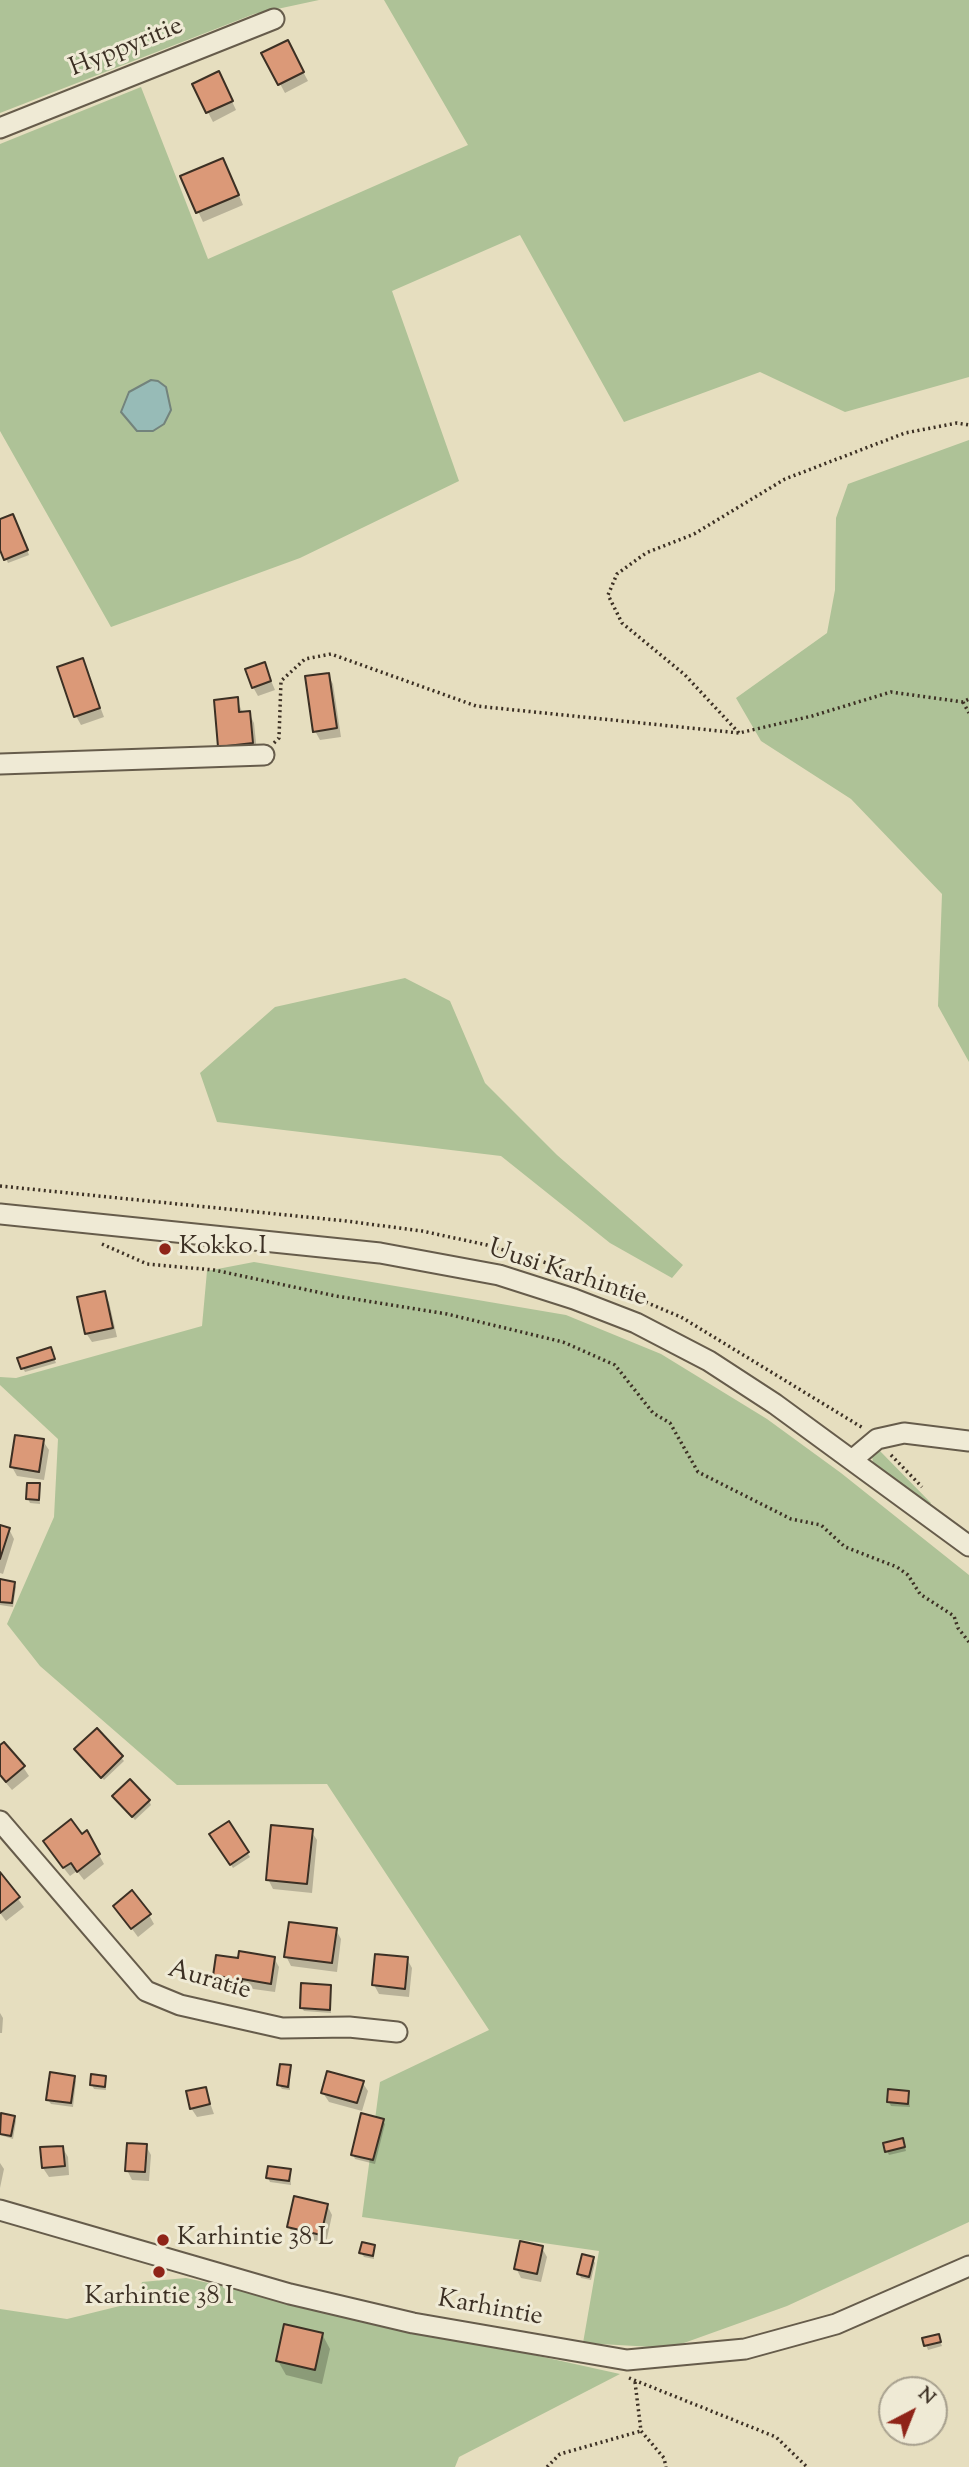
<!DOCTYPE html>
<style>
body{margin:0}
#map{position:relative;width:969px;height:2467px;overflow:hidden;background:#e6debf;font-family:"Sorts Mill Goudy",serif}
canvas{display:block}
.north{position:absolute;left:878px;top:2376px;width:70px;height:70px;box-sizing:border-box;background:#efead5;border:2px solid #a7a08e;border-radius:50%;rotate:42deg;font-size:19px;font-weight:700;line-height:28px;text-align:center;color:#3c3024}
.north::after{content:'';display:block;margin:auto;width:24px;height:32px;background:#8f2418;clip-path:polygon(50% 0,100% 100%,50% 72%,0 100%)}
</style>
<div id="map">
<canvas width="969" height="2467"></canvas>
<div class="north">N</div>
</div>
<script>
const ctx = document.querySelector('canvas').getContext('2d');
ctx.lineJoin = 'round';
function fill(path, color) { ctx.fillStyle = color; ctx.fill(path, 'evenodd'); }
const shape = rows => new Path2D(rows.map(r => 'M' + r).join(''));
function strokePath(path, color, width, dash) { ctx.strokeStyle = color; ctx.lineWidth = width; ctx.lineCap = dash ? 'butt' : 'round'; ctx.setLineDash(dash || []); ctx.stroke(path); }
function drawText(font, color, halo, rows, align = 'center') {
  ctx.font = font + ' "Sorts Mill Goudy",serif'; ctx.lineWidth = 6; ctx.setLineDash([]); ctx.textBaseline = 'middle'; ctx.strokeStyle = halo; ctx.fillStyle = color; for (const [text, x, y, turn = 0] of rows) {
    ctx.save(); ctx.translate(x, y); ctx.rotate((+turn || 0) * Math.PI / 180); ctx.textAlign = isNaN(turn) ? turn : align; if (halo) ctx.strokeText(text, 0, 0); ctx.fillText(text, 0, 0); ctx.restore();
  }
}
fill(shape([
 [0,0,319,0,254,14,0,113],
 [384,0,969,0,969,377,845,412,760,372,624,422,520,235,392,291,459,481,300,558,111,627,0,431,0,144,141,87,208,259,468,145],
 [969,440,969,1062,938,1006,942,894,851,799,761,741,736,698,827,633,835,590,836,518,848,484],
 [405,978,450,1001,485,1083,557,1155,683,1265,672,1278,610,1243,501,1156,217,1122,200,1073,275,1007],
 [254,1262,566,1315,661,1354,767,1419,841,1473,969,1575,969,2222,787,2306,670,2348,583,2343,599,2251,362,2217,380,2082,489,2030,327,1784,177,1785,40,1666,7,1624,54,1517,58,1439,0,1385,0,1377,16,1378,202,1326,207,1271],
 [878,1449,931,1503,929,1505,873,1463,872,1456],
 [186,2278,620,2374,459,2457,455,2467,0,2467,0,2309,67,2319,124,2305,138,2295,142,2282]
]), '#aec297');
const water = shape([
 [151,380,158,381,166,387,171,410,164,424,153,431,137,431,121,412,129,392,151,380]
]);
fill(water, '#97bbb7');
strokePath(water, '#73837c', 2);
fill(shape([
 [292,51,308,81,285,93,264,54],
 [223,82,236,110,213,122,194,85],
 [228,169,243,205,203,222,182,177],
 [15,520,29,555,8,563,0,545,0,521],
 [82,660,104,717,81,725,76,716],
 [264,664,275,690,258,696,253,687],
 [328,675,333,684,341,737,320,740,315,731],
 [237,699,243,714,249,713,254,723,257,752,225,755,220,746],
 [104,1293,109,1302,117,1337,92,1342,86,1333],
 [52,1353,56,1363,25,1372,23,1368],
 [43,1441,49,1450,44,1480,17,1476,12,1467],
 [39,1485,40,1504,30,1503,28,1499],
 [0,1527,9,1529,14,1539,3,1574,0,1573],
 [0,1581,14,1583,16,1587,13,1607,0,1605],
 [97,1731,124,1761,104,1780,79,1753],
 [0,1748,23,1767,29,1776,12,1790,0,1776],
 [117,1800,149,1801,151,1805,135,1820],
 [228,1823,250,1857,233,1868,211,1835],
 [311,1831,317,1840,312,1893,273,1889,268,1879],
 [86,1832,104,1864,84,1880,77,1871,70,1876,50,1851],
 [0,1875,24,1907,6,1921,0,1913],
 [115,1906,149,1915,154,1924,138,1937],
 [336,1930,341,1939,337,1972,291,1966,286,1956],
 [274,1958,279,1967,275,1992,246,1988,245,1996,230,1994,215,1975,240,1960],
 [407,1959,412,1968,409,1997,379,1994,374,1985],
 [330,1986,331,2013,304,2011,301,2007],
 [0,2013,3,2018,2,2033,0,2033],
 [290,2067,290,2090,282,2089,279,2085],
 [74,2077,76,2081,73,2107,51,2104,48,2100],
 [105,2077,106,2090,94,2089,92,2085],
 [362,2082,368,2091,362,2111,329,2102,323,2093],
 [205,2089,214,2114,197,2117,191,2108],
 [908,2093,910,2107,891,2106,889,2102],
 [2,2115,14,2117,16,2121,13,2139,0,2135],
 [382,2120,385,2124,375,2164,355,2159,353,2155],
 [904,2144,906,2151,889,2155,887,2151],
 [146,2146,151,2155,149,2181,132,2180,127,2170],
 [62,2147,68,2157,69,2175,49,2177,43,2168],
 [0,2163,4,2169,0,2188],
 [290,2171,291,2185,270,2182,268,2178],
 [327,2205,332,2215,326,2243,294,2236,289,2227],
 [374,2246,374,2259,364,2257,361,2253],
 [542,2248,547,2257,541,2282,521,2278,516,2268],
 [593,2259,595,2263,591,2280,581,2278,579,2274],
 [322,2334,330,2349,322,2384,286,2375,278,2361],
 [938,2336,942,2346,928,2350,924,2339]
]), '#0003');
const building = shape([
 [288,40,304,72,278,85,261,53,288,40],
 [219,71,233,101,206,113,192,84,219,71],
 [223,158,239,195,196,213,180,176,223,158],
 [13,514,28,550,4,560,0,550,0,519,13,514],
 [83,658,100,708,74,717,57,667,83,658],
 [265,662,271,681,252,688,245,669,265,662],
 [329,673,337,728,313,732,305,676,329,673],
 [238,697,239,712,250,711,253,743,218,747,214,700,238,697],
 [105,1291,113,1328,85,1334,77,1297,105,1291],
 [51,1347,55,1359,21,1369,17,1358,51,1347],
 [15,1435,44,1439,39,1472,10,1467,15,1435],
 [27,1483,40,1483,39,1500,26,1499,27,1483],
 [0,1525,10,1528,0,1559,0,1525],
 [0,1579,15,1582,12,1603,0,1602,0,1579],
 [97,1728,123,1756,101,1778,74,1749,97,1728],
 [4,1742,25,1766,6,1782,0,1775,0,1745,4,1742],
 [130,1779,150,1800,132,1817,112,1796,130,1779],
 [71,1819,82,1834,87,1830,100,1854,77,1872,71,1863,63,1868,43,1841,71,1819],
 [229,1821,249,1852,230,1865,209,1834,229,1821],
 [271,1825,313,1829,307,1884,266,1880,271,1825],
 [0,1872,20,1897,0,1913,0,1872],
 [132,1890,151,1914,131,1929,113,1906,132,1890],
 [289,1922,337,1928,332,1963,284,1957,289,1922],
 [239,1951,275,1957,271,1984,242,1979,241,1987,223,1985,224,1977,213,1976,216,1955,238,1958,239,1951],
 [375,1954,408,1957,405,1989,372,1985,375,1954],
 [301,1983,331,1985,330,2010,300,2008,301,1983],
 [280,2064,291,2065,288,2087,277,2085,280,2064],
 [327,2071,364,2081,357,2103,321,2093,327,2071],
 [50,2072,75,2076,71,2103,46,2100,50,2072],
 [91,2074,106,2076,105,2087,90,2085,91,2074],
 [206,2087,210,2104,190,2109,186,2091,206,2087],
 [888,2089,909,2091,908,2104,887,2102,888,2089],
 [1,2113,15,2116,11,2136,0,2134,1,2113],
 [361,2113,384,2119,373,2160,351,2155,361,2113],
 [903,2138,905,2147,885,2152,883,2143,903,2138],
 [127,2143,147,2144,145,2172,125,2171,127,2143],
 [63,2146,65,2166,42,2168,40,2147,63,2146],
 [268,2166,291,2169,289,2181,266,2178,268,2166],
 [294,2196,328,2204,321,2235,287,2227,294,2196],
 [520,2241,543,2246,537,2274,514,2269,520,2241],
 [362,2242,375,2245,373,2256,359,2253,362,2242],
 [582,2254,594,2257,589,2277,577,2274,582,2254],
 [284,2324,323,2333,315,2370,276,2361,284,2324],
 [939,2334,941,2342,924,2346,922,2338,939,2334]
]);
fill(building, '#db9978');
strokePath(building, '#3c3024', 2);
const minor = shape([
 [0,128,274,19],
 [0,764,264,755],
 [0,1214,380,1253,499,1275,574,1299,636,1323,709,1361,775,1404,969,1546],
 [852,1460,877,1439,904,1433,969,1441],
 [0,1821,146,1991,180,2005,282,2028,349,2027,397,2032],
 [0,2210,290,2294,413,2323,627,2360,745,2349,836,2324,969,2266]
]);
strokePath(minor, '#665c4b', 23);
strokePath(shape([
 [963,702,969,713],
 [739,733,685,675,622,623,608,595,617,574,646,553,694,534,785,479,905,433,957,423,969,425],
 [274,743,279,738,281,681,305,659,331,654,476,706,739,733,812,716,891,692,963,702,969,699],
 [0,1186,346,1221,422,1231,487,1245,567,1269,681,1317,863,1428],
 [102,1244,147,1264,214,1270,336,1296,447,1314,563,1342,615,1365,653,1413,670,1423,698,1472,791,1519,821,1525,845,1547,897,1567,908,1575,920,1594,954,1616,958,1628,969,1642],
 [891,1455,922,1487],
 [629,2378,776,2437,807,2467],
 [635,2382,641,2431,664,2458,666,2467],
 [547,2467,560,2454,641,2431]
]), '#3c3024', 3.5, [2, 3.5]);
strokePath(minor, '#efead5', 19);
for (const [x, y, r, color] of [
 [165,1249,7,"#8f2418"],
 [163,2240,7,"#8f2418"],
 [159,2272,7,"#8f2418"]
]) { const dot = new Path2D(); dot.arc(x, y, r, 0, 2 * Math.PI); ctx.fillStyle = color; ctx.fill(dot); strokePath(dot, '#efead5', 2.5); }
drawText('26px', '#3c3024', '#efead5', [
 ["Hyppyritie",127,49,-22],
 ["Uusi Karhintie",567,1275,18],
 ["Auratie",209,1982,16],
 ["Karhintie",490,2310,10]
]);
drawText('26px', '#3c3024', '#efead5', [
 ["Kokko I",179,1249],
 ["Karhintie 38 L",177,2240],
 ["Karhintie 38 I",159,2299,"center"]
], 'left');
</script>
